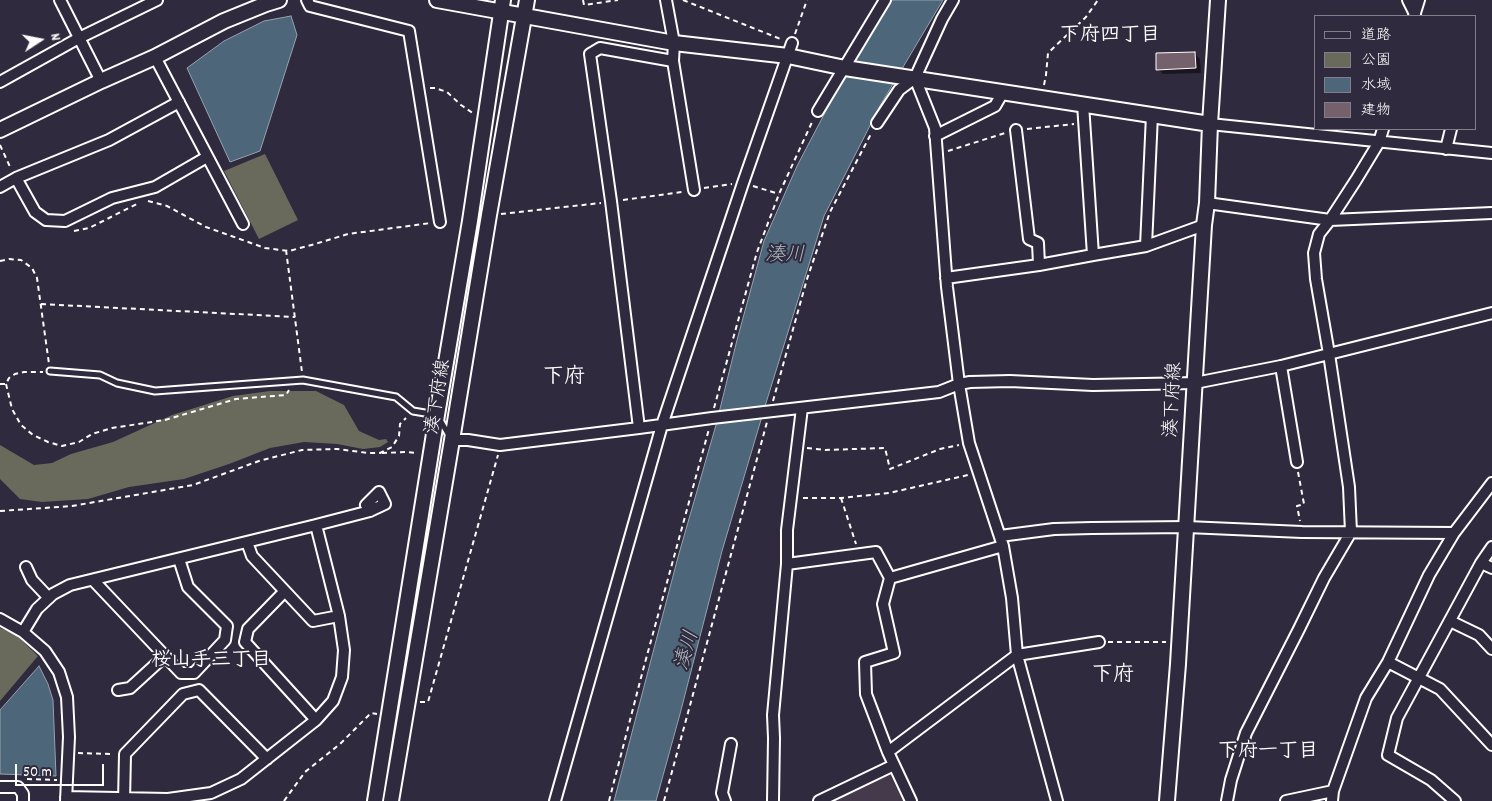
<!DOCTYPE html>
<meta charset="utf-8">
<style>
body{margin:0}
#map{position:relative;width:1492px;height:801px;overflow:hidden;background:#2f2a3d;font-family:Dekko,"Klee One",sans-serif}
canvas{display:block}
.legend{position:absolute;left:1314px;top:15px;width:162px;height:115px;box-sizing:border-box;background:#2f2a3d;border:1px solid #827f8b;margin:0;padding:6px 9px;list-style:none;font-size:15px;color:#fff}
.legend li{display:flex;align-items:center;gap:10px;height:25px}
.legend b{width:25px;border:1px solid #827f8b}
.north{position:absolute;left:15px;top:15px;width:50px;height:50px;-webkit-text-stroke:4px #2f2a3d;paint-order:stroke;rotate:79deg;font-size:14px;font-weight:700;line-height:20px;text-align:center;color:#fff}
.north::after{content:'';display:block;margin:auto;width:18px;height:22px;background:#fff;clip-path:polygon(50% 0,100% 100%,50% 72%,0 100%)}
.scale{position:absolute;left:15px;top:764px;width:89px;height:22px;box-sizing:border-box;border:2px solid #fff;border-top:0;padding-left:6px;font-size:15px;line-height:18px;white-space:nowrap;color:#fff;-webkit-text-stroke:4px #2f2a3d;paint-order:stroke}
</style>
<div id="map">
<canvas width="1492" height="801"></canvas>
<ul class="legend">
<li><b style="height:6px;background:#2f2a3d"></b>道路</li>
<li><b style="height:14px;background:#6a6a5c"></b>公園</li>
<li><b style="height:14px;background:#4e6679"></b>水域</li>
<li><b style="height:14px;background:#75616c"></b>建物</li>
</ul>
<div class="north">N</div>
<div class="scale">50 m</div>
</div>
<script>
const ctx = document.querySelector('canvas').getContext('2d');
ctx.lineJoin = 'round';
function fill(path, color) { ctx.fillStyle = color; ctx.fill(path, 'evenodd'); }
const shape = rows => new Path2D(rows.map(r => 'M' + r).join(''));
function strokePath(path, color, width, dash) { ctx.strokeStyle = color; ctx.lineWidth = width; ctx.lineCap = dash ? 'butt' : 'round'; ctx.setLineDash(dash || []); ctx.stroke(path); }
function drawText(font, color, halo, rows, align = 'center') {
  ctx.font = font + ' Dekko,"Klee One",sans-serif'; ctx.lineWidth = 4; ctx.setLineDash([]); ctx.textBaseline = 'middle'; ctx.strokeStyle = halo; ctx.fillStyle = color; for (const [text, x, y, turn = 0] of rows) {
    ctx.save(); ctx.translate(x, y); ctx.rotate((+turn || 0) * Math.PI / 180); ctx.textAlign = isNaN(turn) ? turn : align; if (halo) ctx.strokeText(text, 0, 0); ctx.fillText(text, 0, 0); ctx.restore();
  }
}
fill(shape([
 [889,773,904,801,834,801]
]), '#443a4b');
fill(shape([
 [265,154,298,220,259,239,224,171],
 [270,391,316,391,344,405,359,431,379,440,386,439,388,442,380,447,363,449,337,444,304,442,270,448,229,464,184,479,129,487,88,499,42,502,20,499,0,479,0,445,34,465,52,463,71,454,113,442,172,415,233,396],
 [0,628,15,634,38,656,0,701]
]), '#6a6a5c');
const water = shape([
 [892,0,943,0,881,104,824,216,766,403,722,551,680,714,656,801,614,801,678,557,716,425,737,340,764,241,797,166,840,84,892,0],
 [291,16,297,35,260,151,230,162,187,68,224,41,264,21,291,16],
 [39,666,48,684,53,700,56,776,0,774,0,710,39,666]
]);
fill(water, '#4e6679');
strokePath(water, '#95a3af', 1);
fill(shape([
 [1195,54,1200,59,1201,73,1163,74,1158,69]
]), '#0007');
const building = shape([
 [1195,52,1196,68,1156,70,1156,53,1195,52]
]);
fill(building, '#75616c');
strokePath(building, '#fff', 1);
const lane = shape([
 [50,371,100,375,117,383,155,391,303,380,396,397,413,411,437,415,450,437]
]);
const street = shape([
 [60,0,101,81],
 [307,0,310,6,409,31,440,222],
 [666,0,674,43,673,61,694,190],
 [1408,0,1415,14],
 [1414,16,1419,0],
 [155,57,243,224],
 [915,78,935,128,947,287,959,384,969,443,1003,546,1012,598,1017,655,1057,801],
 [0,82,79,38,157,0],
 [818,111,885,0],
 [877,123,899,90,915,78,942,19,953,0],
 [1210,124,1492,153],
 [1016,130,1029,239,1038,243,1039,265,1093,255,1083,104],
 [935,136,995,106,1003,92],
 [1446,149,1451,129],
 [16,178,35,212,46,220,65,221,112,198,155,187,207,157],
 [0,187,16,178,109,140,179,102],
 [1207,203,1330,220,1492,213],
 [1146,246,1204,225],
 [1093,255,1146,246,1152,115],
 [946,278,1039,265],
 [1281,366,1297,462],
 [639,428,611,201,590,54,600,48,673,61],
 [452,440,468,440,500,445,639,428,712,418,939,392,959,384,970,382,1010,381,1093,385,1195,383,1281,366,1492,313],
 [316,525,370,511,385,504,379,492,366,505,370,511],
 [1000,536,1054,529,1092,528,1187,527,1302,532,1454,533],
 [247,542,252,556,313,621,339,616],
 [1481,563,1492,568],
 [787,564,876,552,890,578],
 [26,567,32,580,49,598],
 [93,580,181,673,194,673,225,640,227,626,188,587,179,559],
 [285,591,248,629,245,642,316,720],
 [0,619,23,632,45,651,59,672,67,697,69,737,66,801],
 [1450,621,1479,635,1492,649],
 [23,632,37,609,53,594,70,585,316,525,339,616,344,650,342,677,333,701,316,720,241,779,211,793,168,799,66,797],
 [1388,662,1440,689,1492,745],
 [118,690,130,688,165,656],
 [888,752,1017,655,1099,642],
 [0,787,18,787,23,794,23,801],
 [124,801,125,754,183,694,199,690,267,759],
 [555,801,662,425,743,183,792,43],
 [725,801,722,793,731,744],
 [773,801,774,738,773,715,787,564,787,530,802,408],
 [819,801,894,765],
 [911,801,888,752,866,694,865,662,894,653,883,604,890,578,1003,546],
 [1227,801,1231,780,1246,733,1299,629,1324,578,1351,532,1349,487,1329,354,1316,279,1314,253,1319,234,1330,220,1356,180,1379,142,1383,129],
 [1286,801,1333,791],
 [1332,801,1333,791,1366,698,1388,662,1429,575,1454,533,1492,483],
 [1455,801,1431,780,1388,755,1397,718,1481,563,1492,547]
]);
const secondary = shape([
 [437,0,674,43,788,56,845,68,1210,124],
 [0,130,101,81,155,57,224,21,266,4,279,0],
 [375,801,437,415,470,221,503,0],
 [391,801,452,440,489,215,527,0],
 [1167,801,1178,664,1204,225,1207,203,1210,124,1218,0]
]);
strokePath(lane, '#fff', 9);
strokePath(street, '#fff', 14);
strokePath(secondary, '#fff', 18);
strokePath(shape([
 [583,0,584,5,618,0],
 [683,0,783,40],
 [795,34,807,0],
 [1044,85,1046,75,1048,53,1086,17,1098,0],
 [430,88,435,88,447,92,461,105,474,114],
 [1027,129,1074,124],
 [0,145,11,169],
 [948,151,1005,133],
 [753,186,779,194],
 [704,188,732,184],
 [623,200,682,192],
 [148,201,167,206,206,227,265,248,289,251,315,244,348,234,431,223],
 [501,214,601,203],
 [74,231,89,228,137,204],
 [286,250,302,372],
 [0,261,9,259,21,260,32,268,37,278,49,364],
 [41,304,295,317],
 [0,384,6,384,9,378,15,374,24,372,43,372],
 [6,384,12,409,21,425,33,435,48,442,62,446,79,442,92,434,112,428,165,420,236,399,286,395,289,390],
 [773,401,807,279,830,212,872,132],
 [714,408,757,252,779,194,813,120],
 [807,448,825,450,885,448,890,469,940,449,959,445],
 [382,453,406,452,418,453],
 [1298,472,1304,504,1297,506,1300,521],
 [803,498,841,498,889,493,968,475],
 [841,498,856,544],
 [0,511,72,506,193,485,259,461,302,450,337,449,368,453,380,453,392,447,399,436,400,424,406,418],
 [1108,642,1166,642],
 [420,702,428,702,498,455],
 [78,753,113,754],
 [27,779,57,780],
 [284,801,305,772,340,744,371,713,377,714],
 [609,801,643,670,709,429],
 [664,801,767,422]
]), '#fff', 2, [5, 4]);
strokePath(lane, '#2f2a3d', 5);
strokePath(street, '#2f2a3d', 10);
strokePath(secondary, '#2f2a3d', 14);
drawText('19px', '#fff', '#2f2a3d', [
 ["湊下府線",440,397,-81],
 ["湊下府線",1175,400,-87]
]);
drawText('bold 20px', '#fff', '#2f2a3d', [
 ["下府四丁目",1110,37],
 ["桜山手三丁目",211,662],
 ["下府一丁目",1268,753]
]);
drawText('italic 20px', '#afbac3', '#2f2a3d', [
 ["湊川",785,257],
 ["湊川",689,651,-74]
]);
drawText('bold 21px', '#fff', '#2f2a3d', [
 ["下府",564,379],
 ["下府",1113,677]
]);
</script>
